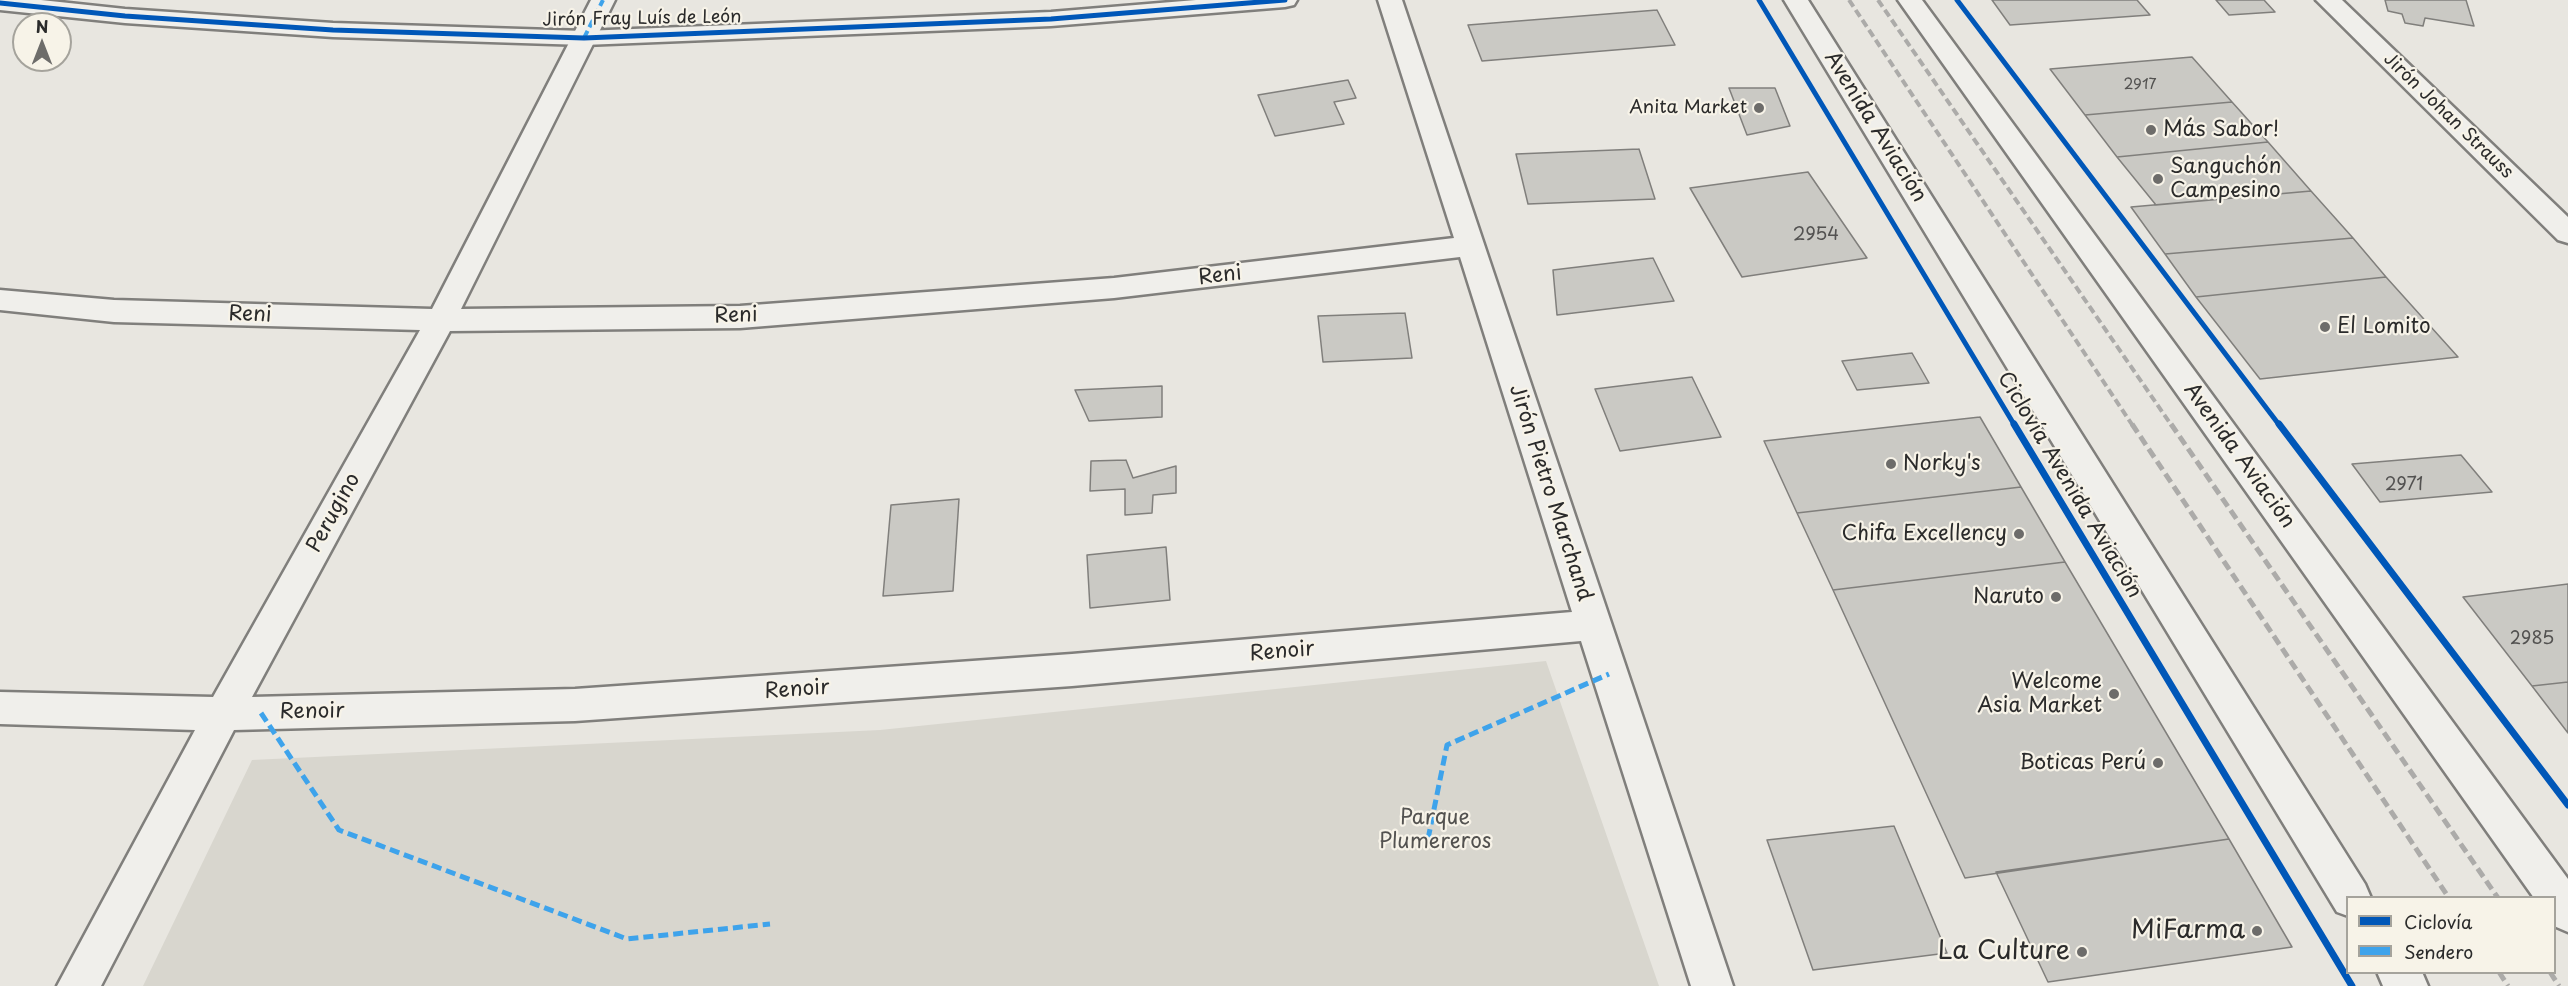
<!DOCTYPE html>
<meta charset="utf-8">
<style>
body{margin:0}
#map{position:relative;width:2568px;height:986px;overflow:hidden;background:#e8e6e0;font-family:"Playpen Sans",sans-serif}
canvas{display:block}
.legend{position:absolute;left:2346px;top:896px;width:210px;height:78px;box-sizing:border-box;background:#f7f3e8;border:2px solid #a5a39c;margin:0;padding:8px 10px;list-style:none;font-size:18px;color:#2b2b2b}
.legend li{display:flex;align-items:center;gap:12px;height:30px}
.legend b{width:30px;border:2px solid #a5a39c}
.north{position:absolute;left:12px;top:12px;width:60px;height:60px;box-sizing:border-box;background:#f7f3e8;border:2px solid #a5a39c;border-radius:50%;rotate:0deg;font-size:16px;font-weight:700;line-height:24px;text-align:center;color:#2b2b2b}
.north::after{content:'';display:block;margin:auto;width:21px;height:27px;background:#6d6c6a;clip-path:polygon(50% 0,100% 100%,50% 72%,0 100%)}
</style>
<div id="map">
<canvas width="2568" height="986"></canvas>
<ul class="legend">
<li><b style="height:8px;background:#0057b8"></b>Ciclovía</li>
<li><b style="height:8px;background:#3ea3eb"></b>Sendero</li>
</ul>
<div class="north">N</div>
</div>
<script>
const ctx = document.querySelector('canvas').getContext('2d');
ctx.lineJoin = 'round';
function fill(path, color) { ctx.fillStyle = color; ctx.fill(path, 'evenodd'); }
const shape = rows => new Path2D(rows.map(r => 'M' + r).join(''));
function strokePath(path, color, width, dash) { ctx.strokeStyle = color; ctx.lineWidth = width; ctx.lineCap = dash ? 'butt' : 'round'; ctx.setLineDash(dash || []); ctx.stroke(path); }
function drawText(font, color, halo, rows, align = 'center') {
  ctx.font = font + ' "Playpen Sans",sans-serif'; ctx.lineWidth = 4.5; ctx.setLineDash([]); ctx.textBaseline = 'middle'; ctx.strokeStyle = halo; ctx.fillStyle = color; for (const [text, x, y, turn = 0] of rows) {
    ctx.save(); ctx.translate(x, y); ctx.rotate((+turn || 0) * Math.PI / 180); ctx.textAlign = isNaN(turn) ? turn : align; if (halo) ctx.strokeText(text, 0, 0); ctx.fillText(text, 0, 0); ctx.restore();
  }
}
fill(shape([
 [1546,661,1659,986,143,986,252,760,880,730]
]), '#d8d6ce');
const building = shape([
 [1992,0,2137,0,2150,15,2010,25,1992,0],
 [2216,0,2264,0,2275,12,2229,15,2216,0],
 [2385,0,2466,0,2474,26,2425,18,2423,26,2405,23,2402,14,2388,11,2385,0],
 [1657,10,1675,45,1482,61,1468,25,1657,10],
 [2192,57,2232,102,2085,115,2050,69,2192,57],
 [1348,80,1356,98,1334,102,1344,124,1275,136,1258,95,1348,80],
 [1729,88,1775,88,1790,126,1747,135,1729,88],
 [2232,102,2268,142,2117,157,2085,115,2232,102],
 [2268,142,2311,191,2156,205,2117,157,2268,142],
 [1639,149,1655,199,1528,204,1516,154,1639,149],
 [1808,172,1867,258,1742,277,1690,188,1808,172],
 [2311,191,2353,238,2165,254,2131,207,2311,191],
 [2353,238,2386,277,2196,297,2165,254,2353,238],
 [1653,258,1674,301,1557,315,1553,270,1653,258],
 [2386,277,2458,357,2260,379,2196,297,2386,277],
 [1405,313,1412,358,1323,362,1318,316,1405,313],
 [1912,353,1929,383,1857,390,1842,361,1912,353],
 [1692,377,1721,437,1620,451,1595,389,1692,377],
 [1162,386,1162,417,1089,421,1075,390,1162,386],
 [1980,417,2021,487,1797,513,1764,441,1980,417],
 [2461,455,2492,492,2380,502,2352,464,2461,455],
 [1126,460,1133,478,1176,466,1176,493,1153,495,1152,513,1125,515,1125,489,1090,491,1091,461,1126,460],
 [2021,487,2065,562,1833,590,1797,513,2021,487],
 [959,499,953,591,883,596,891,505,959,499],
 [1166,547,1170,600,1090,608,1087,555,1166,547],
 [2065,562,2229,839,1965,878,1833,590,2065,562],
 [2568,584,2568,682,2532,686,2463,597,2568,584],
 [2568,682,2568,733,2532,686,2568,682],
 [1894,826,1947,953,1813,970,1767,840,1894,826],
 [2229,839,2292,947,2048,982,1996,872,2229,839]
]);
fill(building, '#cac9c4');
strokePath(building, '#807f7c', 1.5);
const street = shape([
 [591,0,615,0,461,309,740,306,1114,278,1454,238,1378,0,1402,0,1733,986,1691,986,1581,641,1072,686,575,721,234,730,101,986,57,986,195,730,0,724,0,692,213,697,420,330,114,322,0,310,0,290,114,300,432,309,591,0],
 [1460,257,1572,612,1072,654,575,689,252,697,450,331,740,328,1114,298,1460,257],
 [2316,0,2342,0,2568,217,2568,243,2558,240,2316,0]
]);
const secondary = shape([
 [0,0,41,0,125,9,333,23,584,31,1051,12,1196,0,1297,0,1294,5,1285,7,1051,26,584,45,333,37,125,23,0,10,0,0]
]);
const primary = shape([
 [1784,0,1808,0,2365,884,2371,898,2348,898,2348,916,2337,912,1784,0],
 [1898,0,1922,0,2568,879,2568,932,2554,926,2554,898,2534,898,1898,0],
 [2377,972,2422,972,2428,986,2383,986,2377,972]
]);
strokePath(street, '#807f7c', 5);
strokePath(secondary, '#807f7c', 5);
strokePath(primary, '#807f7c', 5);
fill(street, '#f0efeb');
fill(secondary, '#f0efeb');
fill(primary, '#f0efeb');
strokePath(shape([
 [1849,0,2133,426],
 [1878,0,2172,426]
]), '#acaba9', 4, [8, 4]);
strokePath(shape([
 [2132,424,2449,898],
 [2171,424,2498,898],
 [2499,972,2508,986],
 [2550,972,2559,986]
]), '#acaba9', 5, [10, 5]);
strokePath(shape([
 [584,38,603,0]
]), '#3ea3eb', 4, [8, 4]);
strokePath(shape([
 [261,713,339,830,627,939,770,924],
 [1428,839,1447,745,1609,674]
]), '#3ea3eb', 5, [10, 5]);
strokePath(shape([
 [1759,0,2015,426],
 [1957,0,2280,426],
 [0,3,125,16,333,30,584,38,1051,19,1285,0]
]), '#0057b8', 5);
strokePath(shape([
 [2014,424,2352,986],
 [2279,424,2568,805]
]), '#0057b8', 7);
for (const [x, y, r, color] of [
 [1759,108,6,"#6d6c6a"],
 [2151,130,6,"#6d6c6a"],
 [2158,179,6,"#6d6c6a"],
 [2325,327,6,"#6d6c6a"],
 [1891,464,6,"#6d6c6a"],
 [2019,534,6,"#6d6c6a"],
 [2056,597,6,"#6d6c6a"],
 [2114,694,6,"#6d6c6a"],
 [2158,763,6,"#6d6c6a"],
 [2257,931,6,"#6d6c6a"],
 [2082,952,6,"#6d6c6a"]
]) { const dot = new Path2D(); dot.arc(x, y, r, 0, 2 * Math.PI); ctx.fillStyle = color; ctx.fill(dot); strokePath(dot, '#f7f3e8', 2); }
drawText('15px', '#535251', null, [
 ["2917",2140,85]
]);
drawText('18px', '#2b2b2b', '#f7f3e8', [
 ["Jirón Fray Luís de León",642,19,-1],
 ["Jirón Johan Strauss",2448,116,44]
]);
drawText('18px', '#2b2b2b', '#f7f3e8', [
 ["Anita Market",1747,108]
], 'right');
drawText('18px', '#535251', null, [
 ["2954",1816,235],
 ["2971",2404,485],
 ["2985",2532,639]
]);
drawText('21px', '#2b2b2b', '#f7f3e8', [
 ["Avenida Aviación",1875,127,58],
 ["Reni",1220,276,-7],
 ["Reni",250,315,2],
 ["Reni",736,316,-2],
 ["Avenida Aviación",2239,456,54],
 ["Ciclovía Avenida Aviación",2069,485,59],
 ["Jirón Pietro Marchand",1550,493,72],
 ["Perugino",334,513,-61],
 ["Renoir",1282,652,-5],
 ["Renoir",797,690,-4],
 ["Renoir",312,712,-1]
]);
drawText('21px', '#2b2b2b', '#f7f3e8', [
 ["Más Sabor!",2163,130],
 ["Sanguchón",2170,167],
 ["Campesino",2170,191],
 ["El Lomito",2337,327],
 ["Norky's",1903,464],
 ["Chifa Excellency",2007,534,"right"],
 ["Naruto",2044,597,"right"],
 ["Welcome",2102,682,"right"],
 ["Asia Market",2102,706,"right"],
 ["Boticas Perú",2146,763,"right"]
], 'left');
drawText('21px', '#535250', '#f7f3e8', [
 ["Parque",1435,818],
 ["Plumereros",1435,842]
]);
drawText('26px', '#2b2b2b', '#f7f3e8', [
 ["MiFarma",2245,931],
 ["La Culture",2070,952]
], 'right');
</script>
